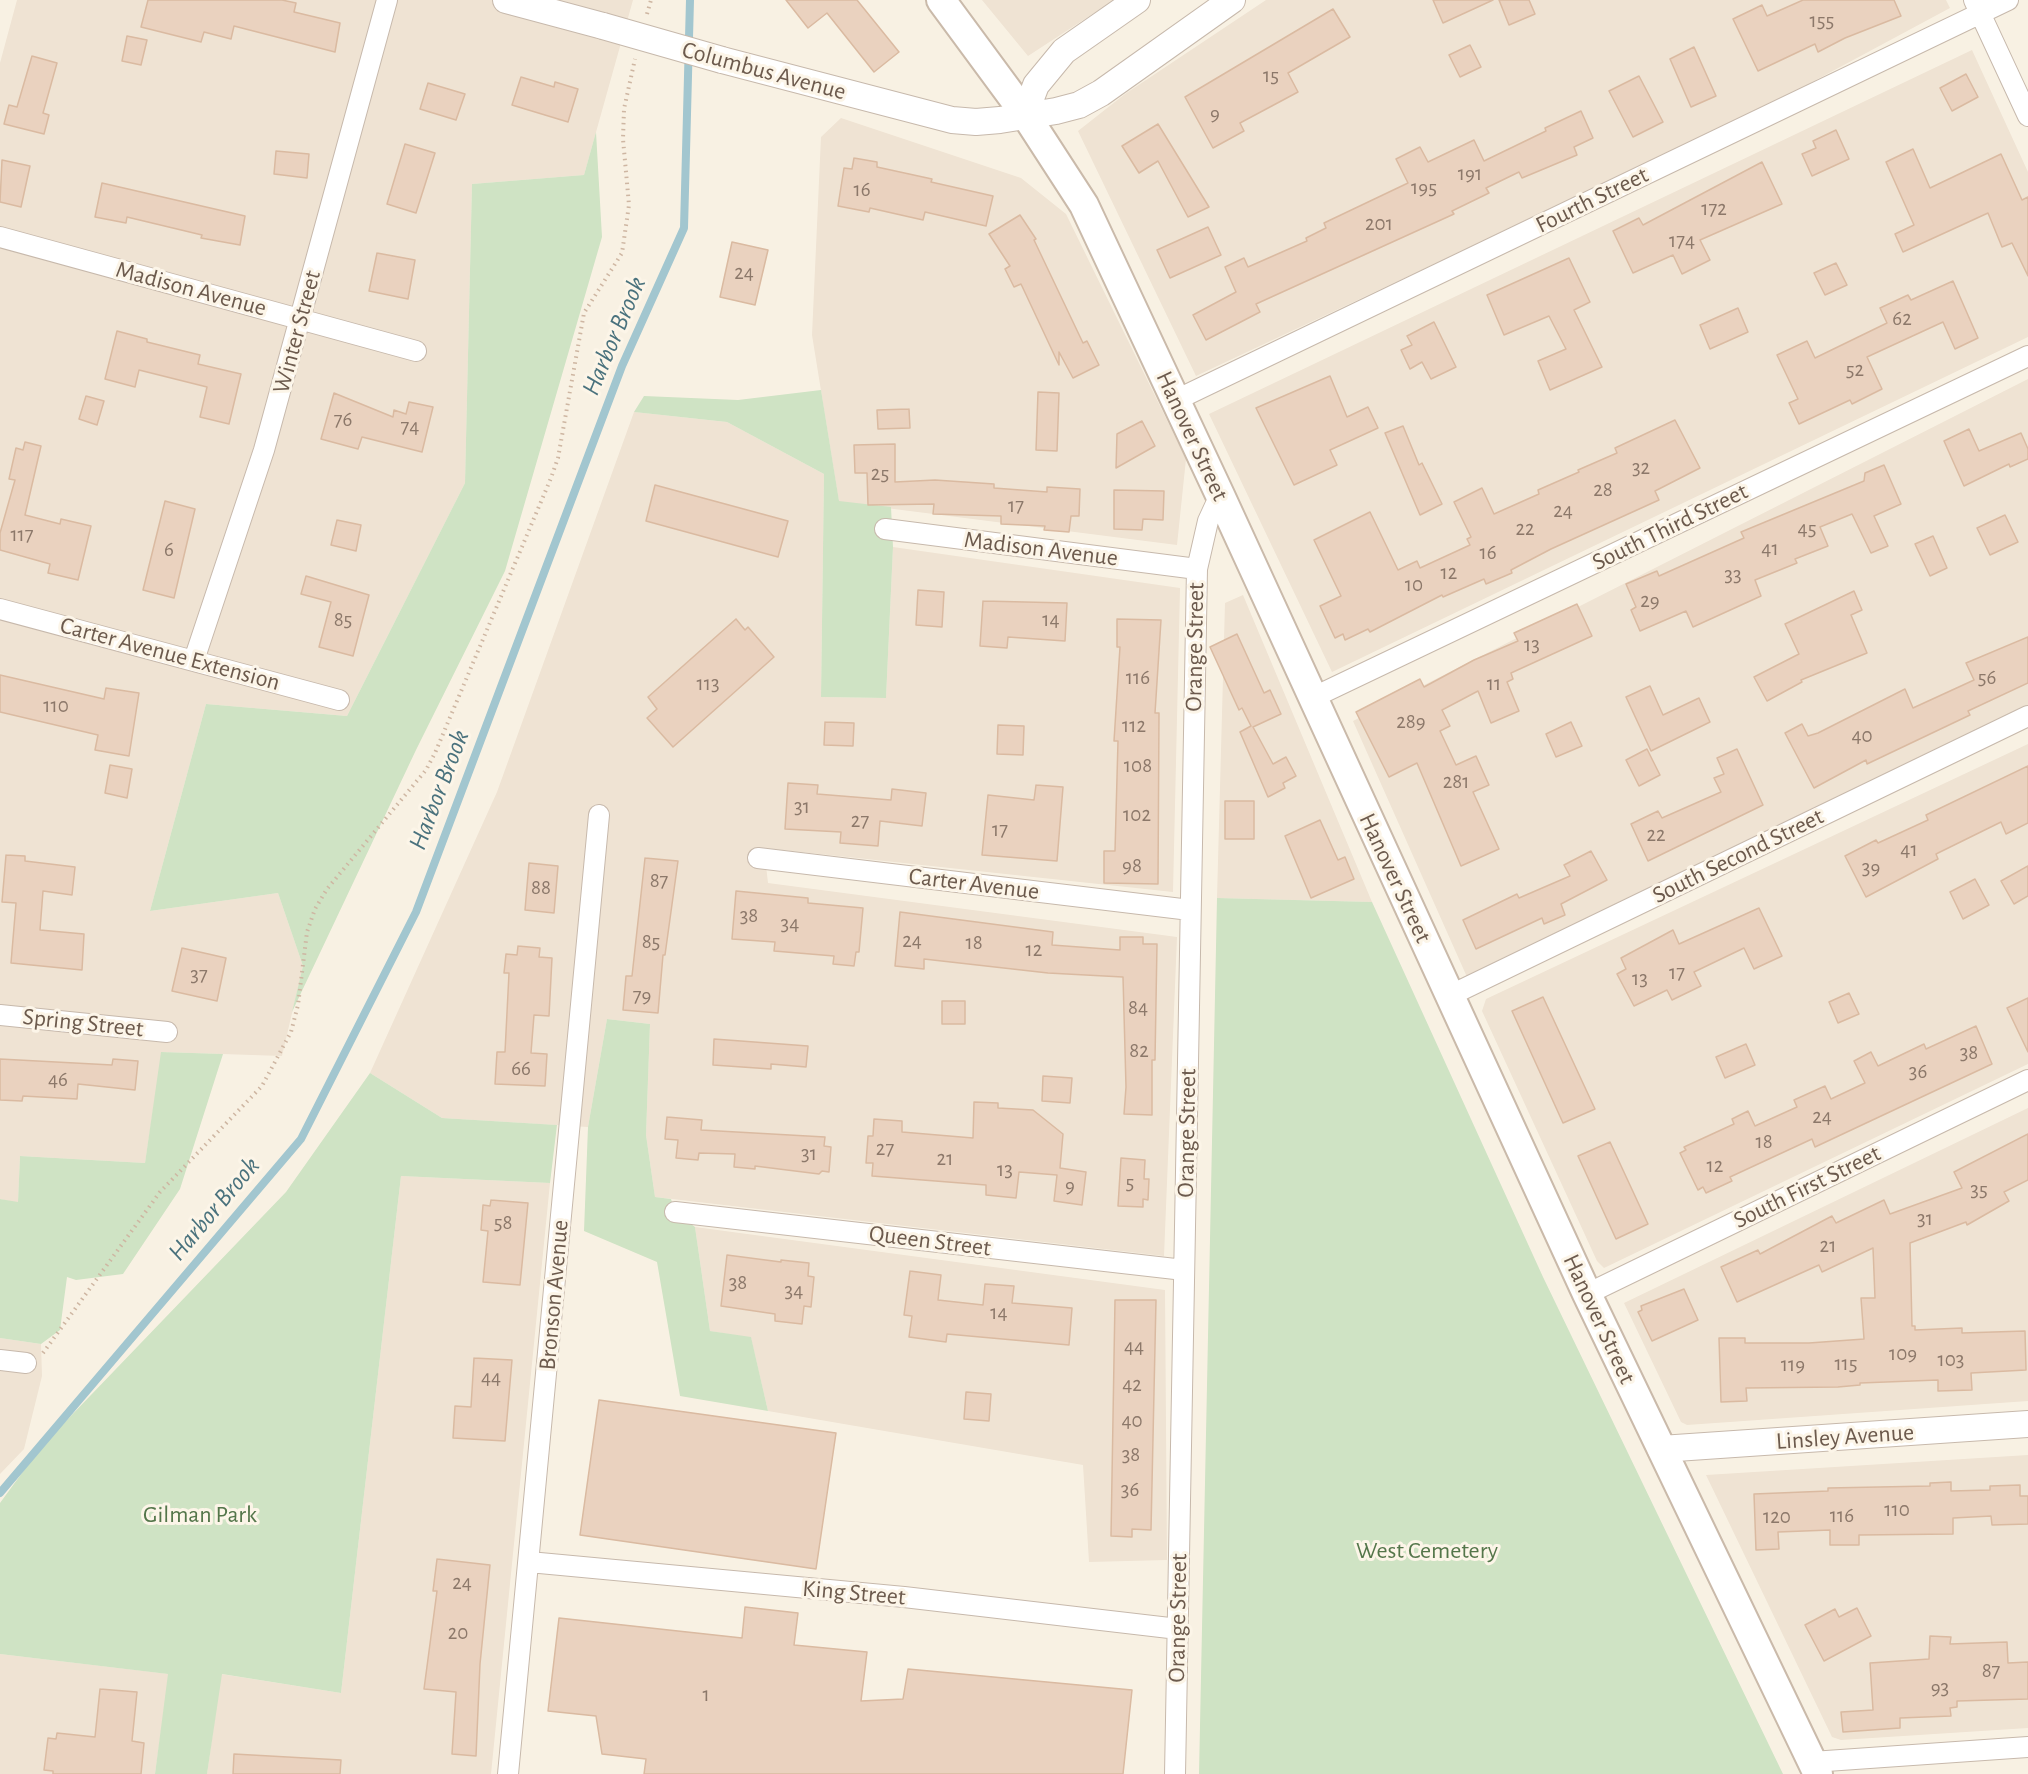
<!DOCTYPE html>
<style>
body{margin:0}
canvas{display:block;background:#f8f1e3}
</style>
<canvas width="2028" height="1774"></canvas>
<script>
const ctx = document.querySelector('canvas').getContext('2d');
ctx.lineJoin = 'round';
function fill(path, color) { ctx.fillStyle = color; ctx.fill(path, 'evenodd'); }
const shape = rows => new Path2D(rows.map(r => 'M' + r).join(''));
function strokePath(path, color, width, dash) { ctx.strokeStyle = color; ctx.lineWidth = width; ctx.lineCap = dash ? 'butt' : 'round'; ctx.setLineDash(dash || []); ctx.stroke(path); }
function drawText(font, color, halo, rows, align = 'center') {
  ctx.font = font + ' "Alegreya Sans",sans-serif'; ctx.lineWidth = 6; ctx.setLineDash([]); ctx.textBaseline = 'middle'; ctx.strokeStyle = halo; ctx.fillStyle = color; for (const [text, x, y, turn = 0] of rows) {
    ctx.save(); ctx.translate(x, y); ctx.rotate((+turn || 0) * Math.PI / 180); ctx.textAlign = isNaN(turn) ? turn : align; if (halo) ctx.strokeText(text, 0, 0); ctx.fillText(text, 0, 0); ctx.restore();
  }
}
fill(shape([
 [17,0,633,0,584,175,472,184,465,483,347,716,206,704,150,911,278,893,303,966,282,1056,162,1052,145,1163,20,1156,18,1203,0,1199,0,63],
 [982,0,1114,0,1028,56],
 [1266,0,1946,0,1950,8,1747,117,1196,376,1078,131,1125,94],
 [1972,50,2028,172,2028,337,1332,672,1209,414],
 [841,118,1021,178,1066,214,1186,459,1177,545,839,502,812,335,821,137],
 [2028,379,2028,714,1467,977,1353,721],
 [634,412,727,422,824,474,821,697,886,698,893,547,1180,588,1173,892,764,848,768,883,1177,937,1164,1256,655,1197,646,1135,650,1024,607,1019,588,1127,442,1118,370,1073,497,792],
 [1243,595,1372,902,1217,898,1225,603],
 [2028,744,2028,1064,1604,1268,1597,1261,1482,1011,1486,999],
 [2028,1108,2028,1401,1687,1425,1681,1422,1624,1303],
 [401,1176,550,1183,491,1774,207,1774,221,1674,341,1693],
 [695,1227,1165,1290,1167,1560,1089,1562,1083,1465,768,1411,751,1338,710,1331],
 [0,1338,41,1344,42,1376,24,1449,0,1474],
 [2028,1455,2028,1728,1841,1740,1832,1737,1706,1475],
 [0,1654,169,1674,155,1774,0,1774]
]), '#efe3d3');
fill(shape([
 [596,132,602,237,505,571,416,750,292,1012,303,966,278,893,150,911,206,704,347,716,465,483,472,184,584,175],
 [821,390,839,501,891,507,893,547,886,698,821,697,824,474,727,422,634,412,644,396,738,400],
 [1217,898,1372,902,1543,1277,1783,1774,1199,1774],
 [607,1019,650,1024,646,1135,655,1197,671,1199,675,1212,695,1227,710,1331,751,1337,768,1411,680,1396,657,1262,584,1231,588,1127],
 [161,1052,223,1054,180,1189,123,1274,76,1280,67,1277,60,1330,41,1344,0,1338,0,1199,18,1202,20,1156,145,1163],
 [370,1073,442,1118,557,1125,550,1183,401,1176,341,1693,222,1674,207,1774,155,1774,168,1674,0,1654,0,1503,41,1447,286,1192]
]), '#cfe3c4');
strokePath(shape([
 [0,1493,301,1139,416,912,622,366,684,228,690,0]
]), '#a2c6cf', 8);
const building = shape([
 [148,0,282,0,296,3,294,12,340,23,335,52,234,26,231,39,204,32,201,42,141,27,148,0],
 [786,0,857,0,899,52,874,72,827,13,808,28,786,0],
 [1433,0,1493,0,1443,23,1433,0],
 [1499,0,1529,0,1535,14,1509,25,1499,0],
 [1803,0,1894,0,1901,16,1845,38,1818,52,1815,44,1758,71,1733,19,1762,5,1767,16,1803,0],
 [1333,9,1350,37,1288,73,1298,92,1240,123,1244,131,1213,148,1185,97,1333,9],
 [127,36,147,40,141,65,122,61,127,36],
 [1470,45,1481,67,1460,77,1449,55,1470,45],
 [1694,47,1716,96,1691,107,1670,59,1694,47],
 [32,56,57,63,43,113,49,115,44,134,4,124,9,105,17,107,32,56],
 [1966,74,1978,97,1952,111,1940,88,1966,74],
 [1639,76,1663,122,1633,137,1609,91,1639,76],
 [521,77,554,87,555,82,578,89,568,122,512,105,521,77],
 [428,83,465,94,456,120,420,109,428,83],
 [1581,111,1593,138,1574,147,1577,155,1522,178,1519,172,1486,188,1489,193,1452,211,1454,214,1256,304,1260,312,1206,340,1193,315,1236,292,1225,267,1244,258,1248,267,1307,241,1306,238,1326,228,1324,223,1408,183,1396,159,1420,147,1428,162,1474,140,1484,161,1546,131,1545,128,1581,111],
 [1158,124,1209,207,1188,217,1158,161,1139,173,1122,146,1158,124],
 [1836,130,1849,159,1812,176,1802,154,1816,148,1813,141,1836,130],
 [405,144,435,153,416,213,387,204,405,144],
 [1913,149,1930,188,2001,154,2022,200,2028,197,2028,276,2012,243,2002,247,1988,213,1903,252,1895,234,1914,225,1886,162,1913,149],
 [276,151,309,154,307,178,274,174,276,151],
 [854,158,877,162,877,167,932,179,931,182,993,196,986,226,925,212,923,220,870,208,869,212,838,206,844,168,852,169,854,158],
 [2,160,30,166,21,207,0,202,2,160],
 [1762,162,1782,204,1700,240,1710,260,1682,274,1673,255,1633,273,1613,231,1639,218,1643,225,1762,162],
 [102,183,245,216,240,245,201,238,202,235,127,217,126,223,95,217,102,183],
 [1020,215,1036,239,1034,240,1083,343,1087,341,1099,365,1073,378,1059,352,1059,365,1021,284,1014,287,1005,269,1010,266,989,234,1020,215],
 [1208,227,1221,255,1170,278,1157,250,1208,227],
 [732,242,768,250,755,305,720,297,732,242],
 [377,253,415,260,408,299,369,291,377,253],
 [1569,258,1590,302,1574,310,1602,367,1550,390,1538,361,1566,349,1549,316,1504,335,1487,295,1569,258],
 [1836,263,1847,285,1825,295,1814,273,1836,263],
 [1953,281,1978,338,1955,349,1943,322,1867,357,1882,389,1852,404,1850,400,1799,424,1789,403,1798,399,1777,355,1807,341,1815,358,1887,323,1880,308,1908,295,1911,300,1953,281],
 [1738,308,1748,332,1710,349,1700,325,1738,308],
 [1434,322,1456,367,1431,379,1422,362,1410,369,1401,350,1412,345,1407,336,1434,322],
 [117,331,147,339,147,342,200,355,198,364,241,374,229,424,200,417,207,387,139,370,135,387,105,379,117,331],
 [1330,376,1347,417,1368,407,1378,428,1330,450,1337,465,1294,485,1256,408,1330,376],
 [1038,392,1059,393,1057,451,1036,450,1038,392],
 [334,393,393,417,394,410,406,414,409,402,433,407,422,452,362,437,358,449,321,439,334,393],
 [86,396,104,401,97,425,79,419,86,396],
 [909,409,910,428,878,429,877,410,909,409],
 [1675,420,1700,468,1655,491,1659,500,1551,549,1511,570,1512,573,1486,584,1484,579,1443,597,1442,595,1370,632,1368,629,1345,640,1343,634,1335,638,1320,606,1341,596,1314,540,1370,512,1398,570,1417,561,1420,568,1470,545,1467,539,1471,537,1454,502,1482,488,1494,514,1539,494,1538,490,1579,472,1578,470,1617,453,1615,448,1675,420],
 [1142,421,1155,446,1116,468,1117,434,1142,421],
 [1403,426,1419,465,1422,463,1442,504,1420,515,1385,433,1403,426],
 [1969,429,1979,451,2021,433,2028,449,2028,459,2010,467,2009,464,1964,486,1944,441,1969,429],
 [25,442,41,446,25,515,60,524,61,519,91,526,78,580,48,573,50,564,0,550,0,533,15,480,9,479,16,448,23,450,25,442],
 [895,444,895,482,935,480,994,484,994,488,1047,492,1047,487,1080,489,1079,516,1071,516,1069,532,1044,530,1045,526,1001,524,1001,516,933,514,934,504,868,505,867,473,855,473,854,445,895,444],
 [1884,465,1901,504,1874,516,1888,546,1871,553,1852,514,1820,527,1828,546,1795,559,1797,563,1755,580,1761,596,1693,627,1686,611,1640,631,1631,610,1636,607,1626,584,1657,571,1659,576,1744,538,1741,532,1864,481,1865,473,1884,465],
 [655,485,788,521,778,557,646,521,655,485],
 [1114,490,1164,491,1163,520,1143,519,1142,530,1114,529,1114,490],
 [165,501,195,509,174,598,143,590,165,501],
 [2005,515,2018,542,1990,555,1977,528,2005,515],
 [337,520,361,525,356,551,331,545,337,520],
 [1933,536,1947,568,1930,576,1915,544,1933,536],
 [306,576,369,595,353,656,319,647,331,602,301,594,306,576],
 [918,590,944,592,942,627,916,625,918,590],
 [1854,591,1862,610,1851,615,1867,653,1801,680,1802,682,1767,701,1754,677,1799,654,1785,624,1854,591],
 [983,601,1067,603,1065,641,1008,637,1007,648,980,646,983,601],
 [1577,604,1592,636,1511,673,1513,679,1507,682,1519,711,1491,723,1478,691,1442,710,1450,726,1440,731,1456,765,1476,756,1489,785,1473,792,1499,849,1461,866,1417,763,1389,777,1356,712,1420,679,1424,687,1474,660,1518,641,1514,633,1577,604],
 [736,619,745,630,748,627,774,657,673,747,647,718,657,709,648,697,736,619],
 [1117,619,1161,620,1155,713,1159,713,1158,884,1104,883,1104,851,1115,851,1118,741,1114,741,1120,647,1117,647,1117,619],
 [1237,634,1264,693,1270,690,1281,714,1253,727,1273,764,1286,757,1296,776,1283,783,1285,788,1268,797,1240,732,1251,726,1242,708,1239,710,1210,647,1237,634],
 [2028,637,2028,683,1968,711,1970,715,1867,764,1866,760,1814,788,1785,733,1802,724,1808,736,1818,733,1905,689,1913,708,1974,680,1966,663,2028,637],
 [0,675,104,699,106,688,139,693,129,756,95,750,98,735,0,712,0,675],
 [1650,686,1663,715,1699,698,1710,722,1651,751,1626,697,1650,686],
 [825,722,854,723,853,746,824,745,825,722],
 [1571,722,1582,746,1556,757,1546,734,1571,722],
 [998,725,1024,726,1023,755,997,754,998,725],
 [1647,749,1660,775,1639,786,1626,760,1647,749],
 [1737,749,1763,805,1648,861,1631,824,1658,811,1662,818,1721,792,1714,778,1724,774,1717,758,1737,749],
 [110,765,132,769,127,798,105,793,110,765],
 [2028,766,2028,823,2006,834,2001,822,1936,854,1938,859,1866,897,1845,856,1876,840,1878,843,1928,820,1926,815,2028,766],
 [788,783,818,785,817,794,891,800,892,789,926,793,922,826,880,821,878,846,840,843,841,832,785,829,788,783],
 [1036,785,1063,787,1057,861,982,855,988,795,1034,800,1036,785],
 [1225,801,1254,801,1254,839,1225,839,1225,801],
 [1320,820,1338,860,1345,857,1354,879,1311,898,1285,836,1320,820],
 [1591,851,1607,880,1561,904,1565,915,1544,924,1542,918,1476,949,1463,920,1517,894,1519,898,1570,876,1564,865,1591,851],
 [6,855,25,856,25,861,75,867,72,895,43,891,40,930,84,934,82,970,11,963,16,903,2,902,6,855],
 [645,858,678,861,665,955,663,955,658,1013,623,1010,626,976,632,976,645,858],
 [529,863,558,866,554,913,525,910,529,863],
 [2028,866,2028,896,2014,904,2001,881,2028,866],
 [1975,879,1989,905,1963,919,1950,892,1975,879],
 [736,891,808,898,808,903,863,908,859,952,856,952,854,966,833,964,834,956,774,951,775,942,732,939,736,891],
 [1759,908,1782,956,1754,969,1744,948,1694,972,1701,986,1672,1000,1667,990,1634,1006,1617,974,1626,969,1621,958,1673,930,1679,944,1759,908],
 [900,912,1053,932,1052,945,1120,950,1120,937,1143,937,1143,944,1157,944,1155,1060,1152,1060,1152,1115,1124,1114,1126,1087,1123,977,1048,973,924,959,924,969,895,966,900,912],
 [518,946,540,948,539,957,552,958,549,1016,534,1015,531,1053,547,1054,545,1086,495,1084,497,1052,505,1052,509,973,504,973,506,954,517,955,518,946],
 [182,948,226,958,217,1001,172,991,182,948],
 [1849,993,1859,1014,1838,1023,1829,1002,1849,993],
 [1543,997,1595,1109,1563,1123,1512,1011,1543,997],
 [2028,998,2028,1052,2007,1008,2028,998],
 [942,1001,965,1001,965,1024,942,1024,942,1001],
 [1976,1026,1992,1064,1815,1147,1812,1139,1730,1177,1732,1181,1706,1193,1703,1187,1698,1190,1680,1153,1686,1150,1684,1147,1734,1124,1732,1119,1748,1111,1755,1126,1797,1107,1794,1100,1825,1086,1831,1099,1865,1083,1854,1061,1871,1052,1878,1066,1924,1044,1926,1049,1976,1026],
 [714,1039,808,1046,806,1067,771,1064,771,1069,713,1065,714,1039],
 [1746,1044,1755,1065,1725,1078,1716,1057,1746,1044],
 [0,1059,112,1065,113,1059,138,1061,135,1090,78,1084,77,1099,23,1096,22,1101,0,1100,0,1059],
 [1043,1076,1072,1078,1070,1103,1042,1101,1043,1076],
 [974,1102,998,1103,998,1108,1033,1110,1063,1134,1060,1168,1086,1172,1082,1205,1054,1201,1057,1175,1019,1172,1016,1198,986,1195,986,1185,872,1176,873,1163,866,1163,868,1136,873,1136,874,1119,902,1121,902,1132,973,1138,974,1102],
 [667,1117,702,1120,701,1130,825,1137,824,1146,831,1147,829,1172,822,1171,819,1174,755,1166,755,1169,734,1167,735,1154,699,1153,698,1160,676,1158,678,1140,665,1139,667,1117],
 [2028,1134,2028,1180,2004,1192,2009,1201,1967,1225,1966,1222,1910,1243,1912,1326,1915,1326,1915,1330,1962,1328,1962,1333,2025,1331,2026,1370,1971,1373,1972,1390,1938,1391,1938,1380,1860,1383,1860,1385,1838,1387,1746,1388,1747,1401,1721,1402,1719,1338,1745,1338,1745,1343,1809,1343,1864,1339,1861,1298,1875,1298,1873,1248,1822,1272,1819,1265,1737,1302,1721,1267,1758,1250,1760,1254,1832,1216,1836,1223,1884,1200,1890,1214,1962,1188,1954,1172,2028,1134],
 [1610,1142,1648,1224,1616,1239,1578,1156,1610,1142],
 [1121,1158,1145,1160,1144,1179,1149,1179,1148,1200,1143,1199,1143,1207,1118,1206,1121,1158],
 [491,1200,528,1203,520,1285,483,1282,488,1231,481,1230,483,1205,490,1206,491,1200],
 [727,1255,781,1262,781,1260,809,1263,808,1276,814,1277,811,1307,804,1306,802,1324,775,1321,775,1314,721,1306,727,1255],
 [910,1271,941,1275,938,1300,983,1305,985,1284,1014,1286,1012,1303,1072,1308,1069,1345,947,1334,946,1342,909,1337,912,1316,904,1315,910,1271],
 [1684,1289,1698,1320,1652,1341,1638,1312,1642,1310,1641,1306,1684,1289],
 [1115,1300,1156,1300,1151,1530,1132,1529,1132,1537,1111,1536,1115,1300],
 [474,1358,512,1360,505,1441,453,1438,455,1406,471,1407,474,1358],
 [966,1392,991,1394,989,1421,964,1419,966,1392],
 [599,1400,836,1433,816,1569,580,1535,599,1400],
 [1951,1482,1951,1491,1990,1490,1990,1486,2020,1485,2020,1496,2028,1496,2028,1524,1992,1525,1991,1516,1953,1518,1953,1534,1859,1535,1859,1545,1830,1545,1830,1530,1778,1532,1779,1549,1756,1550,1754,1494,1828,1491,1828,1488,1930,1486,1930,1483,1951,1482],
 [437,1559,490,1565,480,1664,476,1756,452,1754,456,1692,424,1689,437,1591,433,1591,437,1559],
 [745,1607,798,1613,794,1645,867,1652,861,1701,903,1699,908,1669,1132,1690,1123,1774,644,1774,646,1759,602,1754,596,1716,548,1711,559,1618,742,1638,745,1607],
 [1857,1608,1871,1636,1824,1661,1805,1625,1835,1609,1839,1617,1857,1608],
 [1930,1636,1951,1637,1950,1644,2007,1642,2008,1663,2028,1662,2028,1699,1957,1701,1957,1707,1950,1708,1951,1716,1900,1718,1900,1728,1843,1732,1841,1712,1873,1710,1870,1663,1929,1659,1930,1636],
 [100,1689,137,1692,132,1741,144,1743,141,1774,53,1774,53,1771,44,1770,48,1738,56,1739,57,1733,95,1737,100,1689],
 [234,1754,341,1760,340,1774,233,1774,234,1754]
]);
fill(building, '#ead2bf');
strokePath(building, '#dabaa1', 1.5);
const minor = shape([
 [1974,0,2028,116],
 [0,237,416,351],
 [1176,400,2008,0],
 [885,529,1197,569],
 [0,609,339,700],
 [194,660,264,450,387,0],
 [1312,698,2028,356],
 [758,858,1190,910],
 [1449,996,2028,716],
 [0,1015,167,1032],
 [675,1212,1184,1270],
 [1587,1294,2028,1080],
 [0,1360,26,1363],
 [529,1562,904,1597,1178,1629],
 [1812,1762,2028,1747],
 [508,1774,599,815],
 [1175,1774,1197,569,1208,521,1220,495]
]);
const tertiary = shape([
 [506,0,603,26],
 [722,60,952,120,976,122,1000,120,1056,111,1079,105,1101,93,1232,0],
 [1025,114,1036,85,1064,51,1137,0],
 [1661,1449,2028,1424]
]);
const secondary = shape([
 [941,0,1025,114,1084,205,1220,495,1587,1294,1818,1774]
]);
strokePath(minor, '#c7b9ac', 22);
strokePath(tertiary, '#c7b9ac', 28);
strokePath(secondary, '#cabaaa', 32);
strokePath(shape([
 [647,14,651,0],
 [43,1353,160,1192,262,1086,291,1032,298,1005,307,932,315,909,327,889,426,770,435,753,551,478,558,458,584,313,622,253,629,205,623,139,624,109,635,59]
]), '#ceb6a2', 4, [1.5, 4.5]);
strokePath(minor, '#fff', 20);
strokePath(tertiary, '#fff', 26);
strokePath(secondary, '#fff', 28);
const tertiaryBridge = shape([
 [603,26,722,60]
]);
strokePath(tertiaryBridge, '#c7b9ac', 28, []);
strokePath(tertiaryBridge, '#fff', 26);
drawText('21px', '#8c786a', null, [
 ["155",1822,21],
 ["15",1271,76],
 ["9",1215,114],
 ["191",1470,174],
 ["195",1424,188],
 ["16",862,190],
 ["172",1714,209],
 ["201",1379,224],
 ["174",1682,241],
 ["24",744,273],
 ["62",1902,319],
 ["52",1855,370],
 ["76",343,420],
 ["74",410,427],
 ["32",1641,468],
 ["25",880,474],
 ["28",1603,490],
 ["17",1016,506],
 ["24",1563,511],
 ["22",1525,529],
 ["45",1807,529],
 ["117",22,535],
 ["41",1770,549],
 ["6",169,550],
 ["16",1488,553],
 ["12",1449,573],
 ["33",1733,575],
 ["10",1414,585],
 ["29",1650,601],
 ["85",343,620],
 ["14",1051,620],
 ["13",1532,645],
 ["116",1138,678],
 ["56",1987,678],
 ["113",708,684],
 ["11",1494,684],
 ["110",56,706],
 ["289",1411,722],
 ["112",1134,726],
 ["40",1862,736],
 ["108",1138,766],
 ["281",1456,782],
 ["31",802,807],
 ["102",1137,815],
 ["27",860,821],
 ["17",1000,830],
 ["22",1656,835],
 ["41",1909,850],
 ["98",1132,866],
 ["39",1871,868],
 ["87",659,881],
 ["88",541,888],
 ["38",749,916],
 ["34",790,924],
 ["24",912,941],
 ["85",651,942],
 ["18",974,943],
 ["12",1034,950],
 ["17",1677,973],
 ["37",199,975],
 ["13",1640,979],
 ["79",642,996],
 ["84",1138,1008],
 ["82",1139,1051],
 ["38",1969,1053],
 ["66",521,1069],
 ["36",1918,1072],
 ["46",58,1080],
 ["24",1822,1117],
 ["18",1764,1142],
 ["27",885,1149],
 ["31",809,1154],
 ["21",945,1159],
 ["12",1715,1166],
 ["13",1005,1170],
 ["5",1130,1183],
 ["9",1070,1186],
 ["35",1979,1190],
 ["31",1925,1219],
 ["58",503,1223],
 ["21",1828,1246],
 ["38",738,1283],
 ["34",794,1291],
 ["14",999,1313],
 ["44",1134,1347],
 ["109",1903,1354],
 ["103",1951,1360],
 ["115",1846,1364],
 ["119",1793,1365],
 ["44",491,1378],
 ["42",1132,1385],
 ["40",1132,1421],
 ["38",1131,1455],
 ["36",1130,1490],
 ["110",1897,1510],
 ["116",1842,1516],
 ["120",1777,1517],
 ["24",462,1583],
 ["20",458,1633],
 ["87",1991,1671],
 ["93",1940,1688],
 ["1",706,1695]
]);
drawText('24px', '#6c5a4d', '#fcf5e8', [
 ["Columbus Avenue",764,71,15],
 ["Fourth Street",1592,200,-26],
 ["Madison Avenue",191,289,15],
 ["Winter Street",297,332,-75],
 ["Hanover Street",1192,436,65],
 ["South Third Street",1670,527,-26],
 ["Madison Avenue",1041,549,7],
 ["Orange Street",1195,647,-89],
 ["Carter Avenue Extension",170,654,15],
 ["South Second Street",1738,856,-26],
 ["Hanover Street",1395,878,65],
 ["Carter Avenue",974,884,7],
 ["Spring Street",83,1023,6],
 ["Orange Street",1187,1133,-89],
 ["South First Street",1807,1187,-26],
 ["Queen Street",930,1241,7],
 ["Bronson Avenue",554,1295,-85],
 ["Hanover Street",1599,1319,65],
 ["Linsley Avenue",1845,1437,-4],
 ["King Street",854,1593,5],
 ["Orange Street",1178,1618,-89]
]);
drawText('24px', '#54764a', '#fcf5e8', [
 ["Gilman Park",200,1515],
 ["West Cemetery",1427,1551]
]);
drawText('italic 26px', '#4a727d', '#fcf5e8', [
 ["Harbor Brook",614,336,-67],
 ["Harbor Brook",439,790,-69],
 ["Harbor Brook",214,1209,-50]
]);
</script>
